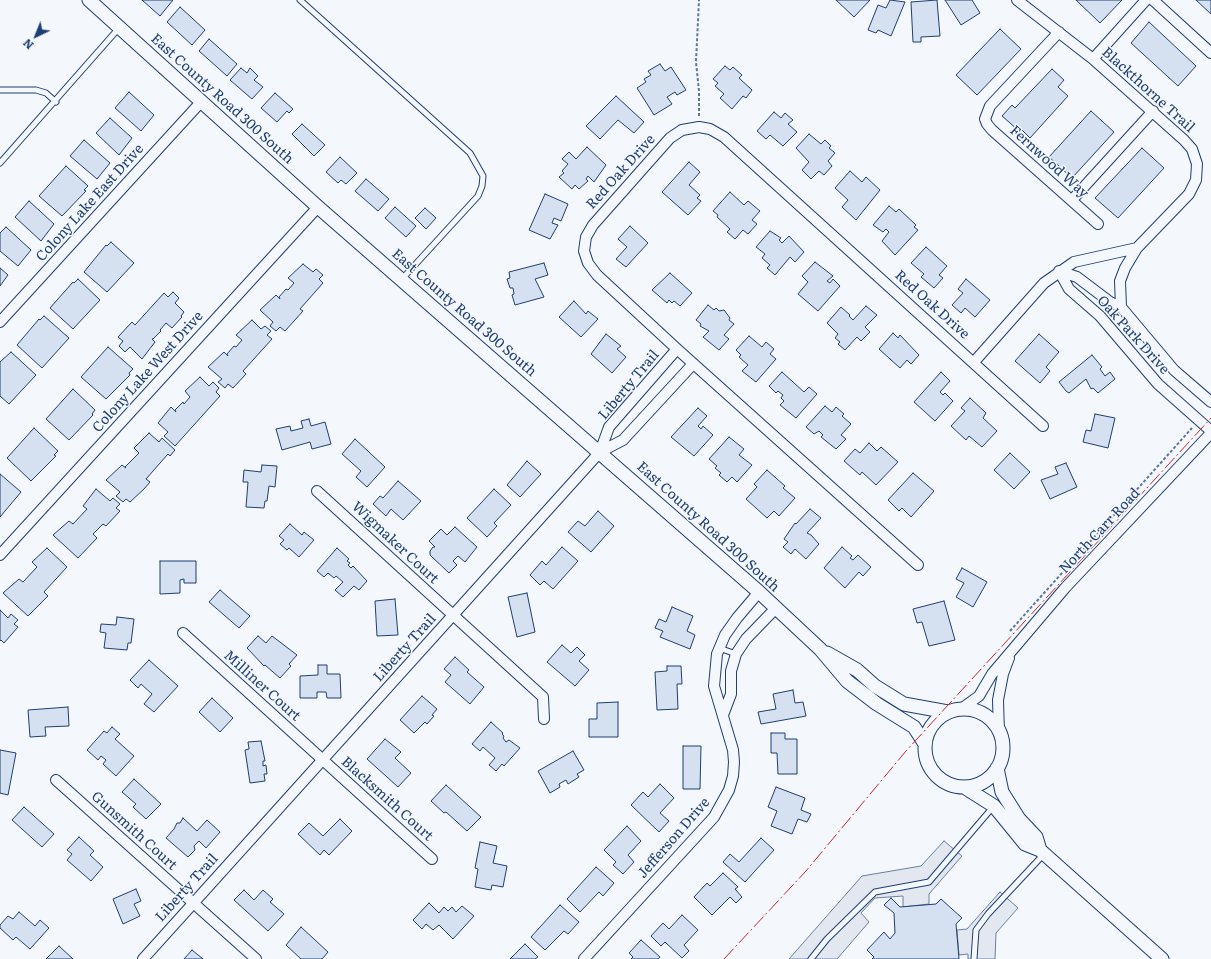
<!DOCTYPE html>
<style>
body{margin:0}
#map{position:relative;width:1211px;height:959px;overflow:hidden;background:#f4f7fb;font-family:Literata,serif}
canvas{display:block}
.north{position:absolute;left:16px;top:16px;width:40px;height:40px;-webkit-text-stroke:3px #f4f7fb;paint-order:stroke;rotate:223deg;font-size:11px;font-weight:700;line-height:16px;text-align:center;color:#1d3f73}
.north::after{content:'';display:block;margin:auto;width:14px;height:18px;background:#1d3f73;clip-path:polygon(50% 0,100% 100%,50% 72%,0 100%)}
</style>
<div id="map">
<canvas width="1211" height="959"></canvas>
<div class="north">N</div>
</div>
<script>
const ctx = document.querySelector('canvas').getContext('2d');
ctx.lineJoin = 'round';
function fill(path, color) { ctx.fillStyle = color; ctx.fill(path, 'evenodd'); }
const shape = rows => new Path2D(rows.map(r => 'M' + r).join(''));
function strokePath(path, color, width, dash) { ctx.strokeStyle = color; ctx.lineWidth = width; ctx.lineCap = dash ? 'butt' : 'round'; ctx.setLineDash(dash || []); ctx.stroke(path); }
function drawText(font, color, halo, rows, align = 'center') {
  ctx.font = font + ' Literata,serif'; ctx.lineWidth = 3; ctx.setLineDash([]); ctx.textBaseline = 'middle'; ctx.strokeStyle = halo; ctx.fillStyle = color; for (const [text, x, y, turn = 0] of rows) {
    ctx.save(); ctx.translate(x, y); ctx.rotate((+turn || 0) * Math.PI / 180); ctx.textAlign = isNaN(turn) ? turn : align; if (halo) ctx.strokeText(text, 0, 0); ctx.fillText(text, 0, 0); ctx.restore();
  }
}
const parking = shape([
 [944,841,962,856,929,894,929,904,903,907,903,896,875,898,861,913,869,922,837,959,789,959,862,876,921,866,944,841],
 [1000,892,1018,908,996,933,995,959,968,959,968,954,959,955,957,930,967,929,1000,892]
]);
fill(parking, '#e3e8f0');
strokePath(parking, '#687fa3', 1);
const building = shape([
 [142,0,173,0,160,16,142,0],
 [836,0,870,0,854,17,836,0],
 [890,0,905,2,891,36,878,30,876,33,868,30,878,5,886,8,890,0],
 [937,0,940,36,921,37,921,42,913,42,911,2,937,0],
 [945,0,972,0,980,13,961,25,945,0],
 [1076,0,1122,0,1100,23,1076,0],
 [1196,0,1211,0,1211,14,1196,0],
 [180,7,205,30,192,45,167,22,180,7],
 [1149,22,1196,66,1178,86,1131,43,1149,22],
 [1000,29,1021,49,977,95,956,75,1000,29],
 [209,39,237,64,227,76,199,51,209,39],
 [660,64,665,71,671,67,686,90,677,95,675,92,667,97,672,104,654,115,637,88,646,82,644,79,651,75,648,71,660,64],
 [725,66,730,70,733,67,742,75,739,78,752,90,746,98,743,96,732,109,720,98,724,94,715,86,718,83,713,79,725,66],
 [241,68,247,73,250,68,258,76,254,80,263,87,252,99,230,80,241,68],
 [1052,69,1064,80,1058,87,1068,96,1030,138,1020,128,1018,130,1002,116,1012,105,1015,108,1052,69],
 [129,92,154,115,141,131,115,108,129,92],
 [275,93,293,109,289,113,287,111,277,122,261,108,275,93],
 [616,96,644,122,634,133,618,120,600,139,586,126,616,96],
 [1091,111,1114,132,1072,178,1049,157,1091,111],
 [774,112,781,118,785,113,793,120,788,124,797,132,783,146,770,135,766,139,757,131,774,112],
 [110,118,132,138,119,155,96,133,110,118],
 [302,124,325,145,314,156,292,134,302,124],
 [809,134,821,144,825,140,831,146,829,148,835,153,828,161,832,166,824,175,819,171,811,179,802,170,809,162,796,148,809,134],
 [84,140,110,163,97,179,70,156,84,140],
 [587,147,606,165,594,182,588,176,586,179,588,181,579,189,575,185,572,189,559,177,564,173,562,171,568,164,562,159,569,152,576,159,587,147],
 [1142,148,1164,168,1118,218,1095,198,1142,148],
 [340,157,357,173,346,184,341,180,338,183,326,172,340,157],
 [689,162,700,172,689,185,700,195,697,198,701,201,688,215,662,192,689,162],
 [66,166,88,186,84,190,86,191,62,216,39,196,66,166],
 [850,171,862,182,866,177,880,190,856,220,842,207,848,200,835,188,850,171],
 [366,179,389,199,378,211,355,191,366,179],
 [730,192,744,205,748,201,760,211,752,220,757,224,748,234,743,230,735,239,727,232,730,229,717,217,718,215,713,211,730,192],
 [545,194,568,204,561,221,554,218,552,223,558,225,550,239,529,230,545,194],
 [29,201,54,224,41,241,15,217,29,201],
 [889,206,896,212,899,209,916,225,914,227,918,230,895,255,882,241,889,232,886,229,883,232,873,225,889,206],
 [395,207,416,226,406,237,385,218,395,207],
 [425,208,436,218,426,229,415,218,425,208],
 [630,226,648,243,626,267,616,259,627,247,618,239,630,226],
 [6,227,31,250,18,266,0,251,0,233,6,227],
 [770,231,781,238,779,240,782,243,789,236,804,252,795,262,790,257,775,275,767,268,770,265,762,258,765,254,756,247,770,231],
 [111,242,134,263,107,292,84,272,106,245,107,246,111,242],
 [926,247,947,266,939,275,943,278,934,288,921,277,924,274,911,263,926,247],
 [815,262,833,276,827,281,830,283,833,279,840,286,818,311,798,294,808,282,802,276,815,262],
 [544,263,548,275,535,279,544,297,515,305,512,295,514,294,513,288,510,288,507,279,510,278,509,272,544,263],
 [303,264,313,272,316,269,323,275,319,279,323,283,300,309,303,311,285,331,280,327,276,331,270,326,273,322,260,310,276,295,280,299,279,297,286,289,288,290,294,283,288,278,303,264],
 [0,268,8,275,0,286,0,268],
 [670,273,692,293,680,306,674,301,672,303,669,300,667,303,652,290,670,273],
 [78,279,100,300,73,329,50,308,73,282,74,283,78,279],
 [966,279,990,300,975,317,965,308,961,313,952,305,963,293,958,289,966,279],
 [173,292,179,298,175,303,184,312,181,316,182,317,172,328,166,323,160,330,161,331,153,339,152,339,155,342,142,359,130,347,125,352,119,346,123,341,118,337,132,322,135,325,164,293,168,297,173,292],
 [574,301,586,314,588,311,598,319,581,337,559,317,574,301],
 [708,305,714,310,716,308,719,311,724,310,730,318,729,320,734,324,724,335,729,339,719,350,703,337,709,331,700,326,701,324,696,320,708,305],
 [866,306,877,315,865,327,870,332,861,341,857,337,845,350,838,344,840,342,835,338,838,334,827,323,841,307,850,315,849,316,853,320,866,306],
 [44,316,69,338,42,368,17,345,39,319,40,320,44,316],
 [252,320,261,329,265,326,271,331,267,335,272,339,243,371,246,374,233,388,228,384,225,388,218,382,222,379,208,367,224,352,228,356,227,354,234,346,236,347,242,340,236,335,252,320],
 [893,333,898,338,900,335,919,355,911,364,907,360,900,368,879,349,893,333],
 [606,334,621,346,617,349,626,357,612,373,591,354,606,334],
 [1039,334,1059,352,1046,367,1050,371,1040,383,1015,361,1039,334],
 [749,336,762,347,766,342,774,349,770,354,776,359,756,382,742,371,748,365,739,357,741,355,736,350,749,336],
 [108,347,133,369,129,373,130,375,106,399,81,377,108,347],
 [11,352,36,375,9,404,0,396,0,362,11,352],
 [1092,355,1102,367,1100,369,1105,376,1110,372,1115,379,1098,393,1093,388,1091,389,1086,379,1069,393,1066,391,1059,382,1092,355],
 [782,372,804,392,809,387,817,394,796,418,780,405,784,401,781,398,783,395,778,391,776,393,769,386,782,372],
 [941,372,950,381,940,392,943,395,945,393,953,401,935,421,914,402,941,372],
 [200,377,209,386,213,382,219,388,216,392,220,396,175,446,164,436,168,432,158,423,171,407,176,412,175,410,183,402,184,404,190,397,185,391,200,377],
 [73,389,95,410,92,414,93,415,69,440,46,419,73,389],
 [970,398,986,413,983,418,997,431,982,447,969,436,966,440,951,426,965,411,961,408,970,398],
 [825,406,832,412,836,407,844,414,842,416,851,424,841,435,846,439,836,449,821,437,823,435,819,431,814,434,806,427,825,406],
 [698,408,707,416,698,426,701,429,703,426,713,435,694,456,671,437,698,408],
 [1095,414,1115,418,1108,448,1083,442,1086,430,1091,431,1095,414],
 [309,419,311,426,325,422,331,444,312,449,310,442,282,450,276,429,290,426,291,431,303,428,301,421,309,419],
 [34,428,58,451,54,455,56,456,31,481,7,458,34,428],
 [149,433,159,442,162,438,175,450,170,456,168,454,146,479,150,482,144,489,130,502,126,499,123,502,116,496,120,492,106,480,122,465,126,468,125,467,139,453,134,448,149,433],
 [729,437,744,449,739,455,752,465,737,482,732,477,727,482,719,475,721,473,715,468,717,466,709,459,729,437],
 [355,439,385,467,367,487,356,477,361,471,342,454,355,439],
 [869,443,877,451,881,447,898,462,876,485,862,472,860,475,844,461,855,449,860,453,869,443],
 [1010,453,1030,472,1014,489,994,470,1010,453],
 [527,461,541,474,520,497,507,485,527,461],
 [1066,463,1077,487,1050,499,1041,480,1058,474,1055,467,1066,463],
 [262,465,277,466,275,487,269,486,267,501,265,501,264,508,246,507,248,482,243,482,244,470,261,472,262,465],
 [767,470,785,486,783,488,795,498,779,516,774,511,767,518,746,499,757,487,754,484,767,470],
 [913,473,934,491,911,517,902,508,899,511,888,500,913,473],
 [0,474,21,492,0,517,0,474],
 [398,481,421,501,403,520,391,509,386,516,373,504,380,496,383,498,398,481],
 [96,489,110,501,113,498,120,504,116,508,120,511,106,526,103,524,93,534,97,538,78,558,53,535,69,521,73,524,87,509,83,506,96,489],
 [494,489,511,505,494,523,497,526,487,537,467,518,494,489],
 [810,509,821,518,807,533,811,535,819,544,806,559,795,549,791,554,783,547,788,542,784,539,795,523,796,524,810,509],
 [598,511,614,526,591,552,568,532,578,521,585,526,598,511],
 [290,524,302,535,304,532,314,540,299,557,289,548,287,550,280,544,284,540,279,536,290,524],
 [455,527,477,547,465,562,458,556,453,561,457,565,449,573,430,555,430,551,433,547,435,547,429,541,441,529,447,535,455,527],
 [562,547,578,561,553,589,544,581,540,585,530,575,542,561,546,565,562,547],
 [842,547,852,556,850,558,853,560,858,555,871,567,863,576,859,572,845,588,824,568,842,547],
 [47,548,67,567,44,592,48,596,28,616,3,593,19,579,23,582,37,567,32,562,47,548],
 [337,548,349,559,347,561,350,563,348,565,351,568,353,566,367,581,359,590,354,586,343,597,335,590,343,582,336,576,334,578,328,573,324,577,317,571,337,548],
 [160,561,196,561,196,583,184,583,184,579,180,580,180,593,160,594,160,561],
 [962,568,987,582,973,607,956,597,964,583,956,579,962,568],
 [220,590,250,616,239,628,209,602,220,590],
 [527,593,535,632,517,637,508,597,527,593],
 [395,599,398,635,377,636,375,601,395,599],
 [944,601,955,640,929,646,922,622,917,623,913,609,944,601],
 [672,607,693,616,687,631,695,635,690,649,660,637,663,631,655,628,659,619,666,622,672,607],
 [0,610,8,618,11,614,18,620,14,624,18,627,4,643,1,640,0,641,0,610],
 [117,617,134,619,131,643,128,643,127,650,104,648,106,633,100,632,101,624,116,625,117,617],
 [258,636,266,643,272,636,297,655,289,664,291,666,280,678,265,665,264,666,247,648,258,636],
 [562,645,571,653,577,647,585,655,579,661,589,670,575,686,547,662,562,645],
 [455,657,469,670,467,672,484,687,470,704,445,682,451,675,444,669,455,657],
 [149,660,178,686,154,712,144,704,152,694,141,684,138,688,130,680,149,660],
 [318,665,327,665,327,674,340,674,341,698,327,698,326,692,317,692,317,698,300,698,300,676,318,675,318,665],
 [667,666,681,666,682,684,677,684,678,709,657,710,655,672,667,671,667,666],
 [793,690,795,703,803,702,806,716,761,724,758,712,776,709,773,694,793,690],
 [422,696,437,709,432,715,434,716,427,724,425,722,414,733,400,720,422,696],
 [212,698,233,718,220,732,199,712,212,698],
 [618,702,618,737,589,737,589,719,597,719,597,703,618,702],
 [68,707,69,726,45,727,46,736,30,737,28,710,68,707],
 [491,722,503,733,502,734,504,736,503,738,506,742,509,740,520,748,504,766,502,764,496,771,489,765,495,758,483,747,480,751,472,744,491,722],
 [112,727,120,734,115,739,134,756,116,776,103,764,106,760,101,756,98,760,87,750,104,731,107,733,112,727],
 [771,733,785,733,785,739,797,739,797,774,778,774,777,753,771,753,771,733],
 [385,739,401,752,395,758,411,773,398,787,367,759,385,739],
 [261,741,265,761,263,761,263,766,266,765,267,774,264,774,265,781,250,783,245,750,249,749,248,742,261,741],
 [683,746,701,746,700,789,683,789,683,746],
 [0,750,16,753,8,795,0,793,0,750],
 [573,751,584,770,577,774,579,777,568,784,566,780,559,784,560,787,550,793,538,771,573,751],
 [134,779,161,804,146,819,133,807,136,804,122,792,134,779],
 [660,784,674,798,660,813,669,821,659,832,631,805,643,792,648,797,660,784],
 [446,785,481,817,467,831,446,812,444,813,431,801,446,785],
 [776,787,805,798,801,810,811,814,807,822,798,819,792,834,771,826,777,811,768,807,776,787],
 [24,807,54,834,42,847,12,820,24,807],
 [183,818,197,831,207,820,220,832,206,848,199,841,194,846,195,850,188,857,166,838,174,829,177,823,180,823,183,818],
 [340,819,352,831,329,855,324,850,320,855,298,834,309,823,323,836,340,819],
 [627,826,641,841,628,855,634,862,623,874,613,865,616,862,604,850,627,826],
 [79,837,94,851,90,855,103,867,91,881,67,860,72,854,67,850,79,837],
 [761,838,774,850,745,882,723,862,730,854,739,862,761,838],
 [480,842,497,846,493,863,507,866,503,887,492,885,491,890,475,887,478,869,475,868,480,842],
 [596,867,614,883,603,896,599,892,580,912,567,899,596,867],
 [723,873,738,887,735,889,742,897,736,903,730,897,712,915,694,897,707,883,710,886,723,873],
 [136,889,141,901,134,904,140,916,123,924,113,899,136,889],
 [244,890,254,900,263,890,273,899,270,902,284,914,268,931,234,900,244,890],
 [891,898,900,907,936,904,941,899,962,918,956,924,959,959,872,959,874,957,867,950,884,932,890,939,895,933,894,913,884,905,891,898],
 [429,903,439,913,444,907,448,911,452,907,456,912,462,906,474,916,453,939,439,925,433,930,426,924,422,929,413,920,429,903],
 [560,905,579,922,568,934,564,931,545,950,531,937,560,905],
 [19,912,35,926,40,920,49,928,30,949,16,937,13,940,0,928,0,925,8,916,13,919,19,912],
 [682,915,698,930,684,945,689,951,682,958,665,942,661,946,651,936,663,923,669,929,682,915],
 [301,927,328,952,322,959,301,959,286,945,301,927],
 [641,940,660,957,658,959,631,959,633,957,629,953,641,940],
 [525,944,538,957,535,959,510,959,525,944],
 [59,946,73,959,46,959,59,946],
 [192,950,203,959,184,959,192,950]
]);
fill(building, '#d5e0f0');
strokePath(building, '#1d3f73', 1);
const service = shape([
 [300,0,470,153,483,176,482,186,478,196,402,279],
 [0,90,36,90,46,93,56,102],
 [0,163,119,28],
 [719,648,736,654],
 [811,959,827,939,875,892,929,882,993,807],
 [974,959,976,930,988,914,1044,854]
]);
const minor = shape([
 [1153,0,1211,53],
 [1059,32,990,106,985,119,987,124,992,130,1098,224],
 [1093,59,1146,0],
 [1072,200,1153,111],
 [1059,271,1069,289,1100,316,1158,384,1211,431],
 [1059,271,1077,277,1110,302,1121,307,1174,370,1211,402],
 [1121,307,1120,281,1125,268,1137,248],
 [0,322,201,102],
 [974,362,1044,283,1074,262,1137,248,1189,194,1196,180,1197,164,1192,149,1184,140,1093,59,1017,0],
 [600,452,623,440,693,364],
 [317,491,543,697,544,719],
 [0,555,318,207],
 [918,565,677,349,597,275,588,263,584,251,586,237,593,225,670,138,682,130,699,127,710,129,724,137,1043,426],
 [183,633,432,859],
 [961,709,979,696,992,674,1065,588,1211,433],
 [723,715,731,694,731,671,736,654,746,639,776,608],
 [999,733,998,700,1003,674,1009,658],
 [56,780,256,959],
 [143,959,600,452,609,427,677,349],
 [584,959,714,817,729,790,733,776,734,762,733,750,714,686,717,654,725,635,737,618,759,592]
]);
const tertiary = shape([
 [89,0,318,207,759,592,820,649,847,681,877,704,914,727,925,744],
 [827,653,857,670,875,686,904,704,948,712],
 '925 748a39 39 0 1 1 78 0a39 39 0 1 1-78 0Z',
 [997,768,1002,792,1019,819,1036,837,1040,850],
 [964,787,994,806,1025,844,1040,850,1162,959]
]);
strokePath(service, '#1d3f73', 7);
strokePath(minor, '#1d3f73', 12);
strokePath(tertiary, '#1d3f73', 15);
strokePath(shape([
 [699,116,699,91,696,62,699,0],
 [1010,631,1192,428]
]), '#5e769c', 2, [3, 2]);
strokePath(service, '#f4f7fb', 5);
strokePath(minor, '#f4f7fb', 10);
strokePath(tertiary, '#f4f7fb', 13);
strokePath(shape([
 [724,959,806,871,906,751,1211,418]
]), '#c62828', 1, [14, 3, 2, 3]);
drawText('14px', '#1d3f73', '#f4f7fb', [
 ["Blackthorne Trail",1148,90,42],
 ["East County Road 300 South",222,99,42],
 ["Fernwood Way",1049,162,42],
 ["Red Oak Drive",621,172,-48],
 ["Colony Lake East Drive",90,203,-48],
 ["Red Oak Drive",932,305,42],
 ["East County Road 300 South",464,313,41],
 ["Oak Park Drive",1133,335,48],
 ["Colony Lake West Drive",148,372,-48],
 ["Liberty Trail",629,385,-50],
 ["East County Road 300 South",708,527,42],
 ["North Carr Road",1100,531,-47],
 ["Wigmaker Court",395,543,43],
 ["Liberty Trail",405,648,-48],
 ["Milliner Court",262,686,42],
 ["Blacksmith Court",387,799,42],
 ["Gunsmith Court",134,831,42],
 ["Jefferson Drive",674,838,-49],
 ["Liberty Trail",187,888,-48]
]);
</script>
